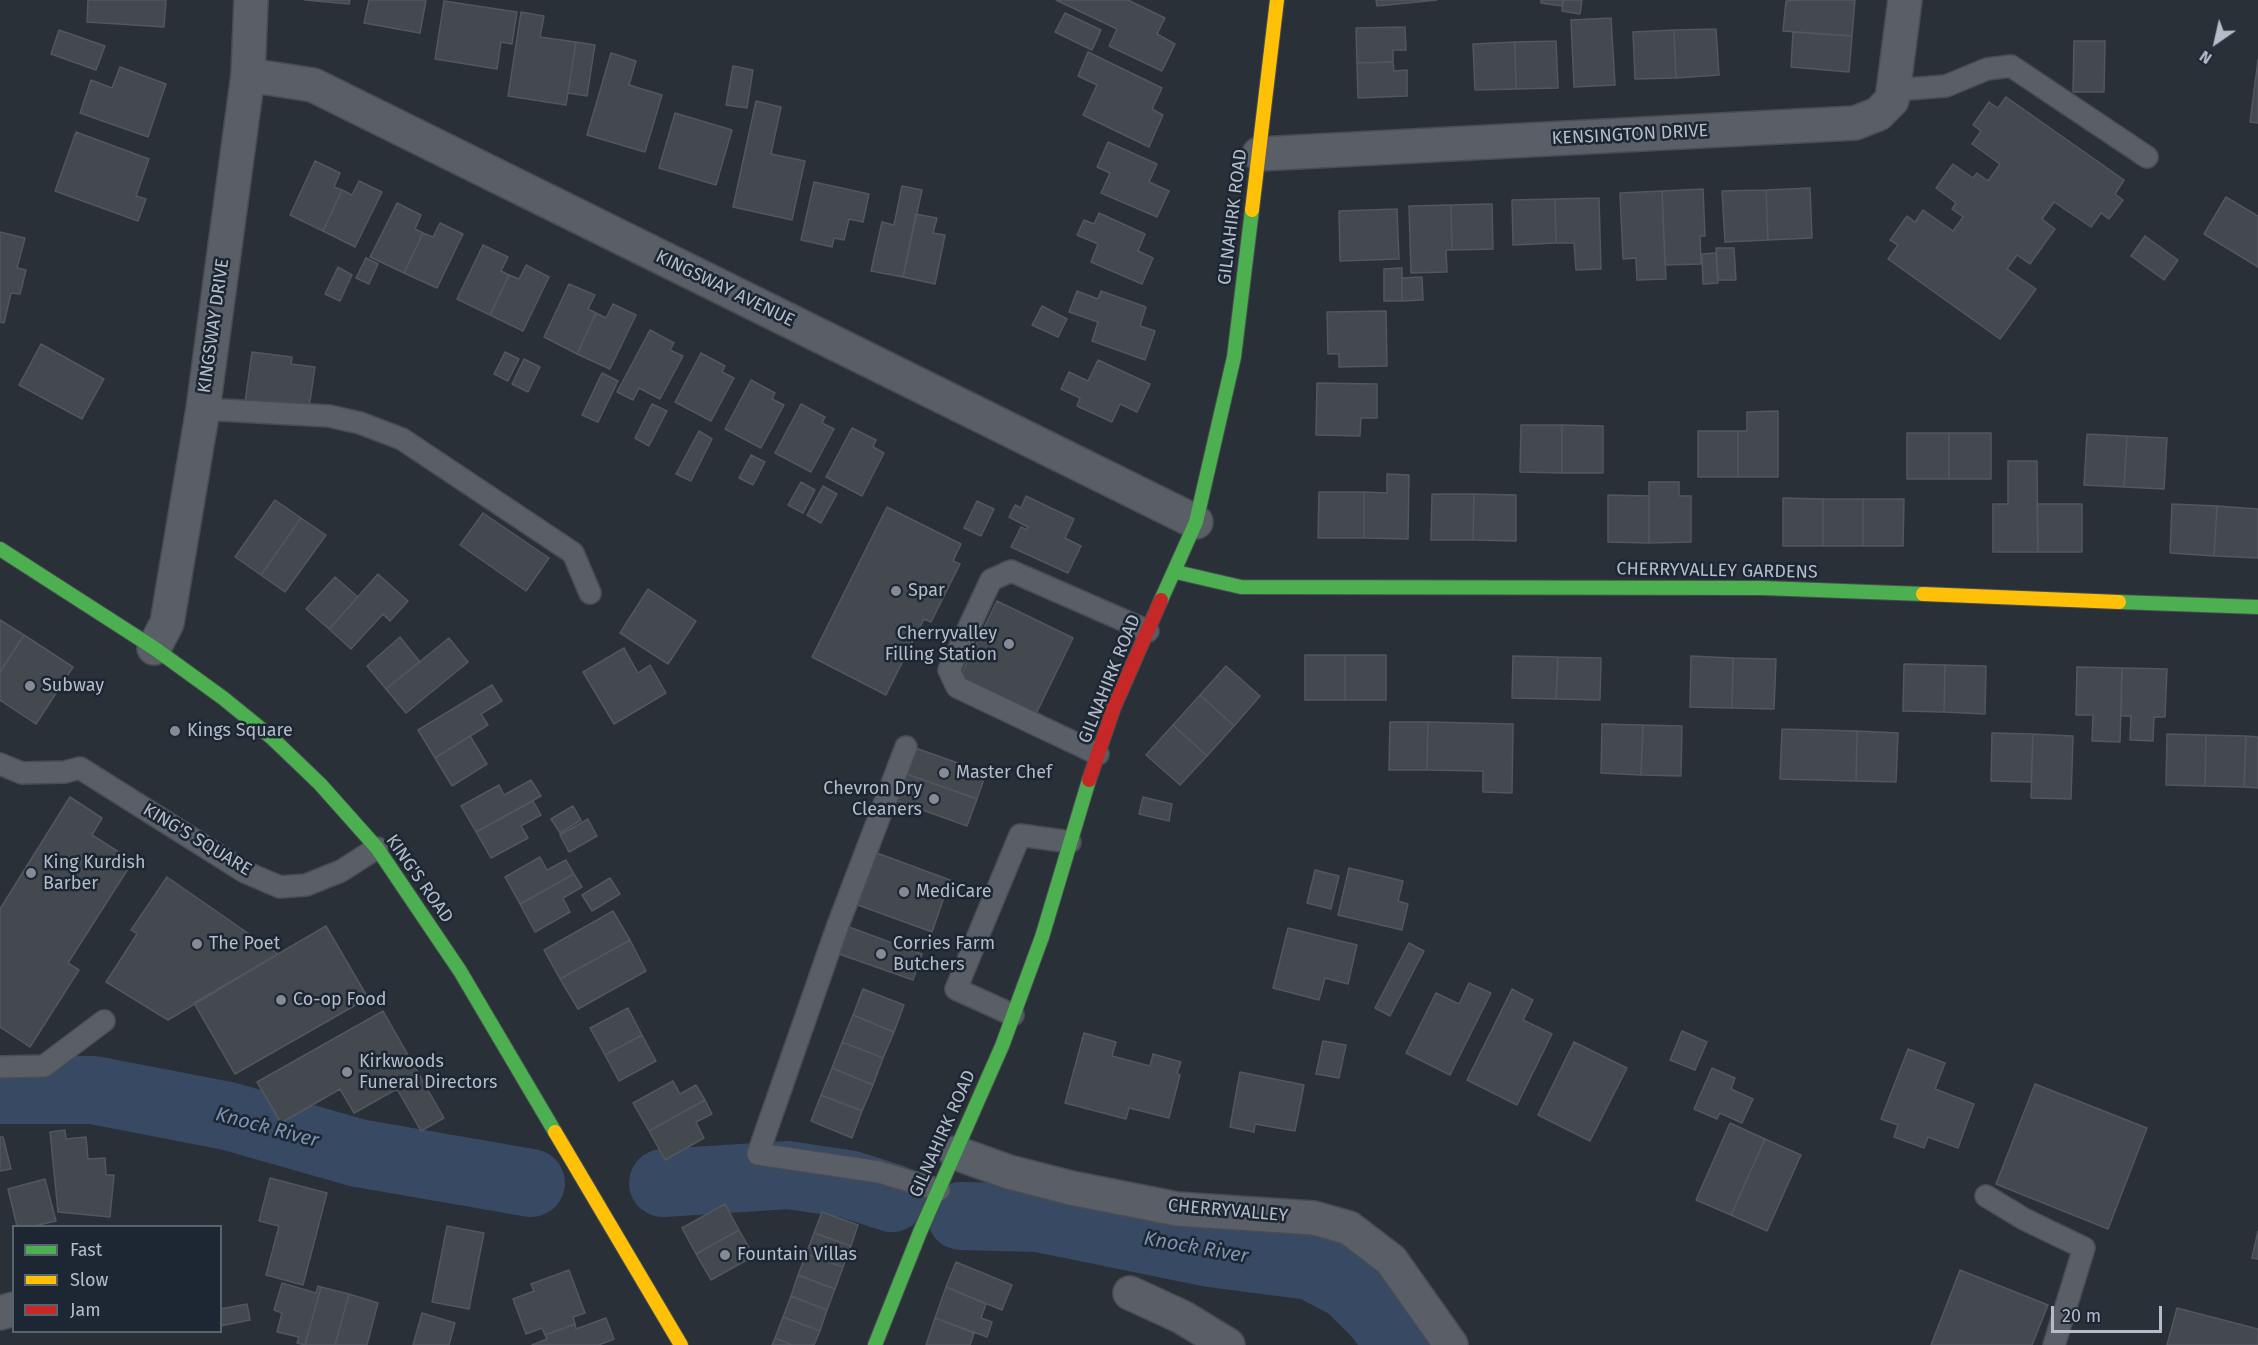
<!DOCTYPE html>
<style>
body{margin:0}
#map{position:relative;width:2258px;height:1345px;overflow:hidden;background:#2a3038;font-family:"Fira Sans",sans-serif}
canvas{display:block}
.legend{position:absolute;left:12px;top:1225px;width:210px;height:108px;box-sizing:border-box;background:#1d2633;border:2px solid #59626f;margin:0;padding:8px 10px;list-style:none;font-size:18px;color:#b4bcc9}
.legend li{display:flex;align-items:center;gap:12px;height:30px}
.legend b{width:30px;border:2px solid #59626f}
.north{position:absolute;left:2186px;top:12px;width:60px;height:60px;-webkit-text-stroke:4px #1d2633;paint-order:stroke;rotate:214deg;font-size:16px;font-weight:700;line-height:24px;text-align:center;color:#b4bcc9}
.north::after{content:'';display:block;margin:auto;width:21px;height:27px;background:#b4bcc9;clip-path:polygon(50% 0,100% 100%,50% 72%,0 100%)}
.scale{position:absolute;left:2051px;top:1306px;width:111px;height:27px;box-sizing:border-box;border:3px solid #b4bcc9;border-top:0;padding-left:8px;font-size:18px;line-height:21px;white-space:nowrap;color:#b4bcc9;-webkit-text-stroke:4px #1d2633;paint-order:stroke}
</style>
<div id="map">
<canvas width="2258" height="1345"></canvas>
<ul class="legend">
<li><b style="height:8px;background:#4caf50"></b>Fast</li>
<li><b style="height:8px;background:#ffc107"></b>Slow</li>
<li><b style="height:8px;background:#c62828"></b>Jam</li>
</ul>
<div class="north">N</div>
<div class="scale">20 m</div>
</div>
<script>
const ctx = document.querySelector('canvas').getContext('2d');
ctx.lineJoin = 'round';
const shape = rows => new Path2D(rows.map(r => 'M' + r).join(''));
function strokePath(path, color, width, dash) { ctx.strokeStyle = color; ctx.lineWidth = width; ctx.lineCap = dash ? 'butt' : 'round'; ctx.setLineDash(dash || []); ctx.stroke(path); }
function fill(path, color) { ctx.fillStyle = color; ctx.fill(path, 'evenodd'); }
function drawText(font, color, halo, rows, align = 'center') {
  ctx.font = font + ' "Fira Sans",sans-serif'; ctx.lineWidth = 5; ctx.setLineDash([]); ctx.textBaseline = 'middle'; ctx.strokeStyle = halo; ctx.fillStyle = color; for (const [text, x, y, turn = 0] of rows) {
    ctx.save(); ctx.translate(x, y); ctx.rotate((+turn || 0) * Math.PI / 180); ctx.textAlign = isNaN(turn) ? turn : align; if (halo) ctx.strokeText(text, 0, 0); ctx.fillText(text, 0, 0); ctx.restore();
  }
}
strokePath(shape([
 [0,1090,93,1090,228,1116,358,1153,531,1183],
 [663,1183,788,1175,848,1184,892,1198],
 [961,1216,1038,1218,1210,1253,1311,1266,1349,1286,1379,1316,1400,1345]
]), '#384963', 68);
const building = shape([
 [88,0,166,0,164,27,87,22,88,0],
 [305,0,350,0,349,4,305,0],
 [369,0,426,0,420,33,364,23,369,0],
 [1056,0,1128,0,1165,18,1157,34,1175,44,1162,71,1109,46,1117,29,1056,0],
 [1376,0,1437,0,1377,6,1376,0],
 [1541,0,1563,0,1562,6,1541,3,1541,0],
 [1563,0,1582,0,1580,14,1562,11,1563,0],
 [1796,0,1855,0,1852,36,1783,31,1786,1,1796,0],
 [444,1,517,12,512,44,501,42,497,69,435,59,444,1],
 [521,12,544,16,540,37,576,42,566,105,508,96,521,12],
 [1065,13,1101,30,1092,50,1055,32,1065,13],
 [1611,18,1615,85,1574,87,1571,20,1611,18],
 [1405,27,1406,50,1393,50,1393,62,1357,63,1356,28,1405,27],
 [1716,29,1719,75,1676,78,1674,30,1716,29],
 [59,30,105,46,96,70,51,54,59,30],
 [1674,30,1676,78,1635,79,1633,32,1674,30],
 [1793,32,1852,36,1849,72,1791,67,1793,32],
 [1556,41,1558,88,1516,89,1515,42,1556,41],
 [2074,41,2105,41,2104,92,2073,92,2074,41],
 [576,42,595,45,587,96,568,93,576,42],
 [1515,42,1516,89,1475,90,1473,44,1515,42],
 [1088,52,1162,88,1152,109,1163,115,1149,147,1083,115,1097,85,1078,76,1088,52],
 [611,53,636,61,629,85,662,95,645,152,587,135,611,53],
 [2258,60,2258,123,2250,122,2258,60],
 [1393,62,1394,71,1407,70,1407,96,1358,98,1357,63,1393,62],
 [733,66,753,70,747,108,726,105,733,66],
 [120,67,166,84,148,137,80,113,91,80,112,88,120,67],
 [2006,97,2124,180,2115,194,2123,200,2109,219,2101,213,2091,227,2054,202,2042,219,2055,229,2030,264,2017,255,2007,269,2036,289,2000,339,1888,259,1898,245,1890,240,1907,216,1915,222,1923,210,1953,231,1963,217,1952,209,1956,203,1936,188,1953,164,1973,178,1977,173,1988,181,2000,164,1972,144,1981,131,1973,125,1989,102,1998,108,2006,97],
 [756,101,781,107,771,154,805,161,792,220,733,207,756,101],
 [675,113,732,130,716,185,659,168,675,113],
 [76,132,149,159,136,196,146,199,138,221,55,191,76,132],
 [1108,142,1157,164,1149,182,1169,191,1157,217,1101,193,1110,173,1097,167,1108,142],
 [315,161,340,173,334,187,342,190,323,231,290,215,315,161],
 [359,181,382,192,355,247,323,231,342,190,352,195,359,181],
 [814,182,869,194,863,222,849,219,844,240,834,238,832,247,801,240,814,182],
 [902,186,922,190,903,277,871,271,882,222,894,225,902,186],
 [1810,188,1812,238,1768,240,1766,190,1810,188],
 [1703,189,1705,236,1700,236,1701,264,1665,265,1662,191,1703,189],
 [1766,190,1768,240,1725,242,1722,191,1766,190],
 [1662,191,1666,279,1637,280,1636,258,1623,259,1620,193,1662,191],
 [2226,197,2258,216,2258,267,2204,234,2226,197],
 [1599,198,1601,269,1576,270,1574,243,1556,243,1555,199,1599,198],
 [1555,199,1556,243,1513,245,1512,200,1555,199],
 [397,203,421,215,415,229,423,233,404,273,370,257,397,203],
 [1492,204,1493,249,1452,250,1451,205,1492,204],
 [1451,205,1452,250,1446,250,1447,272,1411,273,1409,206,1451,205],
 [1397,209,1399,259,1340,261,1339,211,1397,209],
 [1099,213,1145,234,1138,251,1153,258,1142,284,1091,262,1098,244,1077,235,1084,220,1094,224,1099,213],
 [916,214,937,218,933,233,945,235,935,284,903,277,916,214],
 [440,223,463,234,437,288,404,273,423,233,433,237,440,223],
 [0,232,25,238,17,268,26,270,20,294,11,293,4,323,0,322,0,232],
 [2145,236,2178,260,2164,280,2131,256,2145,236],
 [483,245,508,257,501,271,509,275,490,315,457,299,483,245],
 [1716,248,1734,248,1736,280,1718,280,1716,248],
 [1716,253,1718,283,1703,284,1702,254,1716,253],
 [366,258,378,264,369,284,356,278,366,258],
 [526,265,549,277,523,331,490,315,509,275,519,279,526,265],
 [338,267,352,275,340,301,325,294,338,267],
 [1402,268,1402,301,1384,301,1384,269,1402,268],
 [1422,277,1423,300,1402,301,1402,278,1422,277],
 [569,284,595,295,588,309,596,313,577,354,544,337,569,284],
 [1077,291,1098,299,1101,291,1146,307,1140,326,1155,331,1145,360,1092,341,1098,322,1069,312,1077,291],
 [613,304,636,315,610,369,577,354,596,313,606,318,613,304],
 [1042,306,1067,319,1058,337,1032,325,1042,306],
 [1386,311,1387,366,1339,367,1339,354,1328,354,1327,312,1386,311],
 [650,330,674,343,670,350,683,356,660,399,639,388,633,400,617,392,650,330],
 [41,344,104,379,82,419,19,385,41,344],
 [252,352,292,357,291,364,315,367,309,408,245,402,252,352],
 [505,352,519,359,508,381,494,374,505,352],
 [701,353,725,366,722,372,734,378,711,421,675,402,701,353],
 [524,359,540,367,528,392,512,384,524,359],
 [1098,360,1150,384,1137,412,1120,404,1112,422,1077,406,1080,398,1061,389,1069,372,1088,381,1098,360],
 [602,373,618,381,598,422,582,415,602,373],
 [751,380,775,393,772,399,784,405,761,448,725,429,751,380],
 [1317,383,1377,384,1377,418,1361,418,1360,436,1316,435,1317,383],
 [652,404,667,411,649,446,635,438,652,404],
 [801,404,825,417,822,423,834,429,811,472,775,453,801,404],
 [1778,411,1778,477,1738,477,1738,431,1747,431,1747,412,1778,411],
 [1521,425,1562,425,1562,473,1520,472,1521,425],
 [1562,425,1603,426,1603,473,1562,473,1562,425],
 [852,428,876,440,873,447,884,453,862,496,826,477,852,428],
 [699,431,712,439,691,481,676,474,699,431],
 [1698,431,1738,431,1738,477,1698,477,1698,431],
 [1907,433,1949,433,1949,479,1907,479,1907,433],
 [1949,433,1991,433,1991,479,1949,479,1949,433],
 [2087,434,2127,436,2124,487,2084,485,2087,434],
 [2127,436,2167,438,2164,489,2124,487,2127,436],
 [751,455,765,462,753,485,739,478,751,455],
 [2008,461,2037,461,2038,552,1993,552,1993,504,2008,504,2008,461],
 [1387,474,1409,475,1408,539,1364,538,1364,492,1387,493,1387,474],
 [801,482,815,490,803,513,788,505,801,482],
 [1649,482,1679,482,1679,496,1691,496,1691,542,1649,543,1649,482],
 [823,486,837,494,821,523,807,515,823,486],
 [1319,492,1364,492,1364,538,1318,538,1319,492],
 [1432,494,1474,494,1473,540,1431,540,1432,494],
 [1474,494,1516,495,1516,541,1473,540,1474,494],
 [1608,495,1649,496,1649,543,1608,542,1608,495],
 [1026,496,1074,519,1065,538,1081,546,1068,573,1011,547,1021,527,1027,530,1028,527,1009,517,1015,505,1021,508,1026,496],
 [1783,498,1823,499,1823,546,1783,546,1783,498],
 [1823,499,1863,499,1863,546,1823,546,1823,499],
 [1863,499,1904,499,1903,546,1863,546,1863,499],
 [275,500,301,518,261,575,235,557,275,500],
 [977,501,994,509,981,536,964,528,977,501],
 [2037,504,2082,504,2082,552,2038,552,2037,504],
 [2172,504,2217,506,2214,556,2170,553,2172,504],
 [2217,506,2258,509,2258,558,2214,556,2217,506],
 [887,507,961,544,953,561,960,564,931,622,924,619,886,695,812,657,887,507],
 [483,513,549,558,526,591,460,545,483,513],
 [301,518,326,535,285,592,261,575,301,518],
 [378,574,408,601,390,621,383,614,351,649,329,629,378,574],
 [335,577,358,597,329,629,306,609,335,577],
 [648,589,696,621,668,664,620,633,648,589],
 [997,601,1073,638,1034,718,958,681,997,601],
 [0,620,24,635,0,672,0,620],
 [24,635,73,667,36,724,0,700,0,672,24,635],
 [400,637,420,662,386,689,367,666,400,637],
 [449,638,468,662,406,713,386,689,449,638],
 [624,648,638,673,650,665,666,693,614,724,583,672,624,648],
 [1305,655,1345,655,1345,700,1305,700,1305,655],
 [1345,655,1386,655,1386,700,1345,700,1345,655],
 [1513,656,1558,657,1556,699,1512,698,1513,656],
 [1691,656,1733,658,1732,708,1690,707,1691,656],
 [1558,657,1601,658,1600,700,1556,699,1558,657],
 [1733,658,1776,659,1774,709,1732,708,1733,658],
 [1904,664,1945,665,1944,712,1903,711,1904,664],
 [1945,665,1986,666,1985,714,1944,712,1945,665],
 [1226,666,1260,696,1234,726,1200,695,1226,666],
 [2077,667,2122,668,2120,742,2092,741,2093,715,2076,715,2077,667],
 [2122,668,2167,669,2165,717,2154,717,2153,741,2130,740,2131,716,2121,716,2122,668],
 [492,685,502,701,481,714,488,725,435,758,418,730,492,685],
 [1200,695,1234,726,1207,756,1173,725,1200,695],
 [1390,722,1428,722,1427,770,1389,770,1390,722],
 [1428,722,1513,724,1512,793,1483,792,1483,771,1427,770,1428,722],
 [1602,724,1643,725,1641,775,1601,773,1602,724],
 [1173,725,1207,756,1180,785,1146,755,1173,725],
 [1643,725,1682,726,1681,776,1641,775,1643,725],
 [1782,729,1857,731,1856,781,1780,779,1782,729],
 [1857,731,1898,733,1896,782,1856,781,1857,731],
 [1992,733,2033,734,2031,782,1991,781,1992,733],
 [2033,734,2073,736,2071,799,2031,798,2033,734],
 [2167,734,2206,735,2205,786,2166,785,2167,734],
 [2206,735,2246,736,2244,787,2205,786,2206,735],
 [470,736,487,764,452,786,435,758,470,736],
 [2246,736,2258,737,2258,788,2244,787,2246,736],
 [910,746,986,773,977,799,901,772,910,746],
 [901,772,977,799,967,826,892,799,901,772],
 [531,780,541,796,476,832,461,806,499,785,504,795,531,780],
 [70,797,102,818,92,835,133,861,68,963,79,970,30,1047,0,1027,0,909,70,797],
 [1143,797,1172,804,1169,821,1139,814,1143,797],
 [533,801,541,815,521,826,528,838,491,858,476,832,533,801],
 [573,806,581,820,560,833,551,819,573,806],
 [588,819,597,836,569,852,560,835,588,819],
 [877,853,950,880,932,932,858,905,877,853],
 [540,857,547,870,566,860,574,874,520,904,505,877,540,857],
 [1349,868,1403,881,1398,901,1408,904,1402,930,1338,915,1349,868],
 [1315,870,1339,876,1331,909,1307,903,1315,870],
 [574,874,582,887,563,898,570,912,535,932,520,904,574,874],
 [167,877,278,954,168,1020,106,982,137,934,131,930,167,877],
 [610,878,620,894,592,911,582,895,610,878],
 [613,911,630,940,560,979,544,950,613,911],
 [326,926,368,998,235,1074,194,1003,326,926],
 [849,927,922,954,913,980,839,954,849,927],
 [1288,928,1357,945,1348,984,1325,978,1319,1000,1273,988,1288,928],
 [630,940,646,971,578,1009,560,979,630,940],
 [1409,943,1424,951,1390,1016,1375,1008,1409,943],
 [1469,983,1491,993,1450,1075,1406,1053,1436,993,1459,1004,1469,983],
 [863,989,904,1005,894,1032,853,1015,863,989],
 [1512,989,1533,1000,1523,1020,1552,1034,1517,1105,1467,1080,1512,989],
 [628,1008,642,1035,605,1055,590,1028,628,1008],
 [383,1011,444,1118,421,1131,397,1089,354,1113,340,1089,281,1123,257,1082,383,1011],
 [853,1015,894,1032,883,1058,842,1042,853,1015],
 [1682,1031,1707,1042,1695,1070,1670,1060,1682,1031],
 [1084,1033,1116,1042,1112,1056,1150,1066,1153,1054,1181,1062,1177,1073,1180,1075,1169,1118,1129,1108,1126,1119,1065,1103,1084,1033],
 [642,1035,656,1061,619,1081,605,1055,642,1035],
 [1323,1041,1346,1045,1339,1078,1316,1074,1323,1041],
 [842,1042,883,1058,873,1085,832,1068,842,1042],
 [1574,1042,1627,1068,1590,1141,1538,1115,1574,1042],
 [1908,1049,1945,1063,1935,1089,1974,1104,1958,1148,1928,1137,1924,1148,1894,1137,1898,1125,1881,1119,1908,1049],
 [832,1068,873,1085,862,1111,821,1095,832,1068],
 [1712,1068,1735,1078,1731,1089,1753,1099,1742,1123,1720,1113,1717,1119,1694,1109,1712,1068],
 [1240,1072,1304,1085,1295,1131,1255,1124,1254,1132,1230,1127,1240,1072],
 [673,1081,680,1094,696,1085,705,1100,649,1131,633,1103,673,1081],
 [2035,1084,2147,1128,2108,1229,1996,1184,2035,1084],
 [821,1095,862,1111,852,1138,811,1121,821,1095],
 [705,1100,712,1114,696,1122,704,1138,665,1160,649,1131,705,1100],
 [1730,1123,1765,1139,1731,1215,1696,1200,1730,1123],
 [65,1130,66,1139,86,1137,88,1159,105,1158,106,1175,114,1175,110,1217,58,1212,50,1132,65,1130],
 [0,1137,3,1137,11,1169,0,1171,0,1137],
 [1765,1139,1801,1155,1767,1231,1731,1215,1765,1139],
 [270,1178,327,1193,303,1285,266,1275,279,1226,259,1221,270,1178],
 [45,1179,56,1221,34,1226,17,1226,8,1189,45,1179],
 [725,1204,739,1230,696,1254,682,1228,725,1204],
 [822,1212,858,1225,851,1246,814,1233,822,1212],
 [447,1226,484,1233,469,1309,432,1302,447,1226],
 [739,1230,754,1256,711,1280,696,1254,739,1230],
 [2258,1231,2258,1259,2252,1258,2258,1231],
 [814,1233,851,1246,843,1267,806,1254,814,1233],
 [806,1254,843,1267,835,1289,798,1275,806,1254],
 [956,1262,1012,1285,1002,1310,946,1287,956,1262],
 [569,1270,585,1313,573,1317,575,1324,545,1335,542,1328,526,1334,513,1299,534,1291,531,1284,569,1270],
 [1960,1270,2048,1305,2032,1345,1931,1345,1960,1270],
 [798,1275,835,1289,827,1310,791,1296,798,1275],
 [282,1283,316,1293,318,1286,321,1287,305,1345,297,1343,299,1337,277,1332,282,1313,274,1310,282,1283],
 [321,1287,349,1294,335,1345,305,1345,321,1287],
 [946,1287,986,1304,981,1318,992,1322,987,1337,935,1318,946,1287],
 [349,1294,378,1303,367,1345,335,1345,349,1294],
 [791,1296,827,1310,820,1331,783,1317,791,1296],
 [247,1304,250,1320,220,1326,220,1309,247,1304],
 [2177,1308,2258,1329,2258,1345,2167,1345,2177,1308],
 [422,1313,455,1323,449,1345,413,1345,422,1313],
 [783,1317,820,1331,814,1345,792,1345,775,1338,783,1317],
 [606,1318,614,1339,599,1345,532,1345,547,1339,545,1335,575,1324,576,1329,606,1318],
 [935,1318,974,1333,970,1345,926,1345,935,1318],
 [775,1338,792,1345,772,1345,775,1338]
]);
fill(building, '#444950');
strokePath(building, '#52575f', 1.5);
const lane = shape([
 [1895,90,1946,86,1987,69,2011,66,2147,157],
 [203,409,329,416,360,423,402,439,573,553,590,593],
 [906,747,838,925,758,1154,879,1172,939,1190],
 [1098,754,957,687,949,670,991,580,1011,571,1148,631],
 [0,764,22,773,65,772,80,768,245,872,280,887,306,885,341,871,377,848],
 [1013,1015,956,989,1020,835,1070,842],
 [0,1067,44,1066,104,1021],
 [1986,1196,2024,1219,2084,1248,2054,1345]
]);
const street = shape([
 [248,75,313,85,1196,522],
 [1259,154,1855,123,1878,114,1892,100,1905,0],
 [154,648,167,623,203,409,248,75,251,0],
 [956,1153,1009,1172,1071,1188,1177,1209,1314,1218,1349,1228,1391,1260,1451,1345],
 [1130,1293,1182,1317,1228,1345],
 [0,1313,14,1309]
]);
const fast = shape([
 [0,549,154,648,223,698,271,737,320,784,377,848,460,971,555,1132],
 [1176,572,1241,587,1763,588,1923,594],
 [1161,600,1196,522,1234,357,1252,210],
 [2119,602,2258,607],
 [875,1345,920,1232,1002,1046,1042,937,1089,780]
]);
const slow = shape([
 [1252,210,1277,0],
 [1923,594,2119,602],
 [555,1132,681,1345]
]);
const jam = shape([
 [1089,780,1114,707,1161,600]
]);
strokePath(lane, '#484c53', 24);
strokePath(street, '#484c53', 36);
strokePath(fast, '#484c53', 16);
strokePath(slow, '#484c53', 16);
strokePath(jam, '#484c53', 16);
strokePath(lane, '#5a5e66', 21);
strokePath(street, '#5a5e66', 33);
strokePath(fast, '#4caf50', 14);
strokePath(slow, '#ffc107', 14);
strokePath(jam, '#c62828', 14);
for (const [x, y, r, color] of [
 [896,591,6,"#848b96"],
 [1009,644,6,"#848b96"],
 [30,686,6,"#848b96"],
 [175,731,6,"#848b96"],
 [944,773,6,"#848b96"],
 [934,799,6,"#848b96"],
 [31,873,6,"#848b96"],
 [904,892,6,"#848b96"],
 [197,944,6,"#848b96"],
 [881,954,6,"#848b96"],
 [281,1000,6,"#848b96"],
 [347,1072,6,"#848b96"],
 [725,1255,6,"#848b96"]
]) { const dot = new Path2D(); dot.arc(x, y, r, 0, 2 * Math.PI); ctx.fillStyle = color; ctx.fill(dot); strokePath(dot, '#1d2633', 2); }
drawText('18px', '#b4bcc9', '#1d2633', [
 ["KENSINGTON DRIVE",1630,135,-3],
 ["GILNAHIRK ROAD",1233,217,-83],
 ["KINGSWAY AVENUE",725,289,26],
 ["KINGSWAY DRIVE",214,326,-82],
 ["CHERRYVALLEY GARDENS",1717,571,1],
 ["GILNAHIRK ROAD",1110,679,-68],
 ["KING'S SQUARE",197,840,31],
 ["KING'S ROAD",419,879,55],
 ["GILNAHIRK ROAD",943,1134,-66],
 ["CHERRYVALLEY",1228,1211,5]
]);
drawText('18px', '#b4bcc9', '#1d2633', [
 ["Spar",908,591],
 ["Cherryvalley",997,634,"right"],
 ["Filling Station",997,655,"right"],
 ["Subway",42,686],
 ["Kings Square",187,731],
 ["Master Chef",956,773],
 ["Chevron Dry",922,789,"right"],
 ["Cleaners",922,810,"right"],
 ["King Kurdish",43,863],
 ["Barber",43,884],
 ["MediCare",916,892],
 ["The Poet",209,944],
 ["Corries Farm",893,944],
 ["Butchers",893,965],
 ["Co-op Food",293,1000],
 ["Kirkwoods",359,1062],
 ["Funeral Directors",359,1083],
 ["Fountain Villas",737,1255]
], 'left');
drawText('italic 20px', '#7c92b1', '#1d2633', [
 ["Knock River",267,1128,15],
 ["Knock River",1196,1248,10]
]);
</script>
